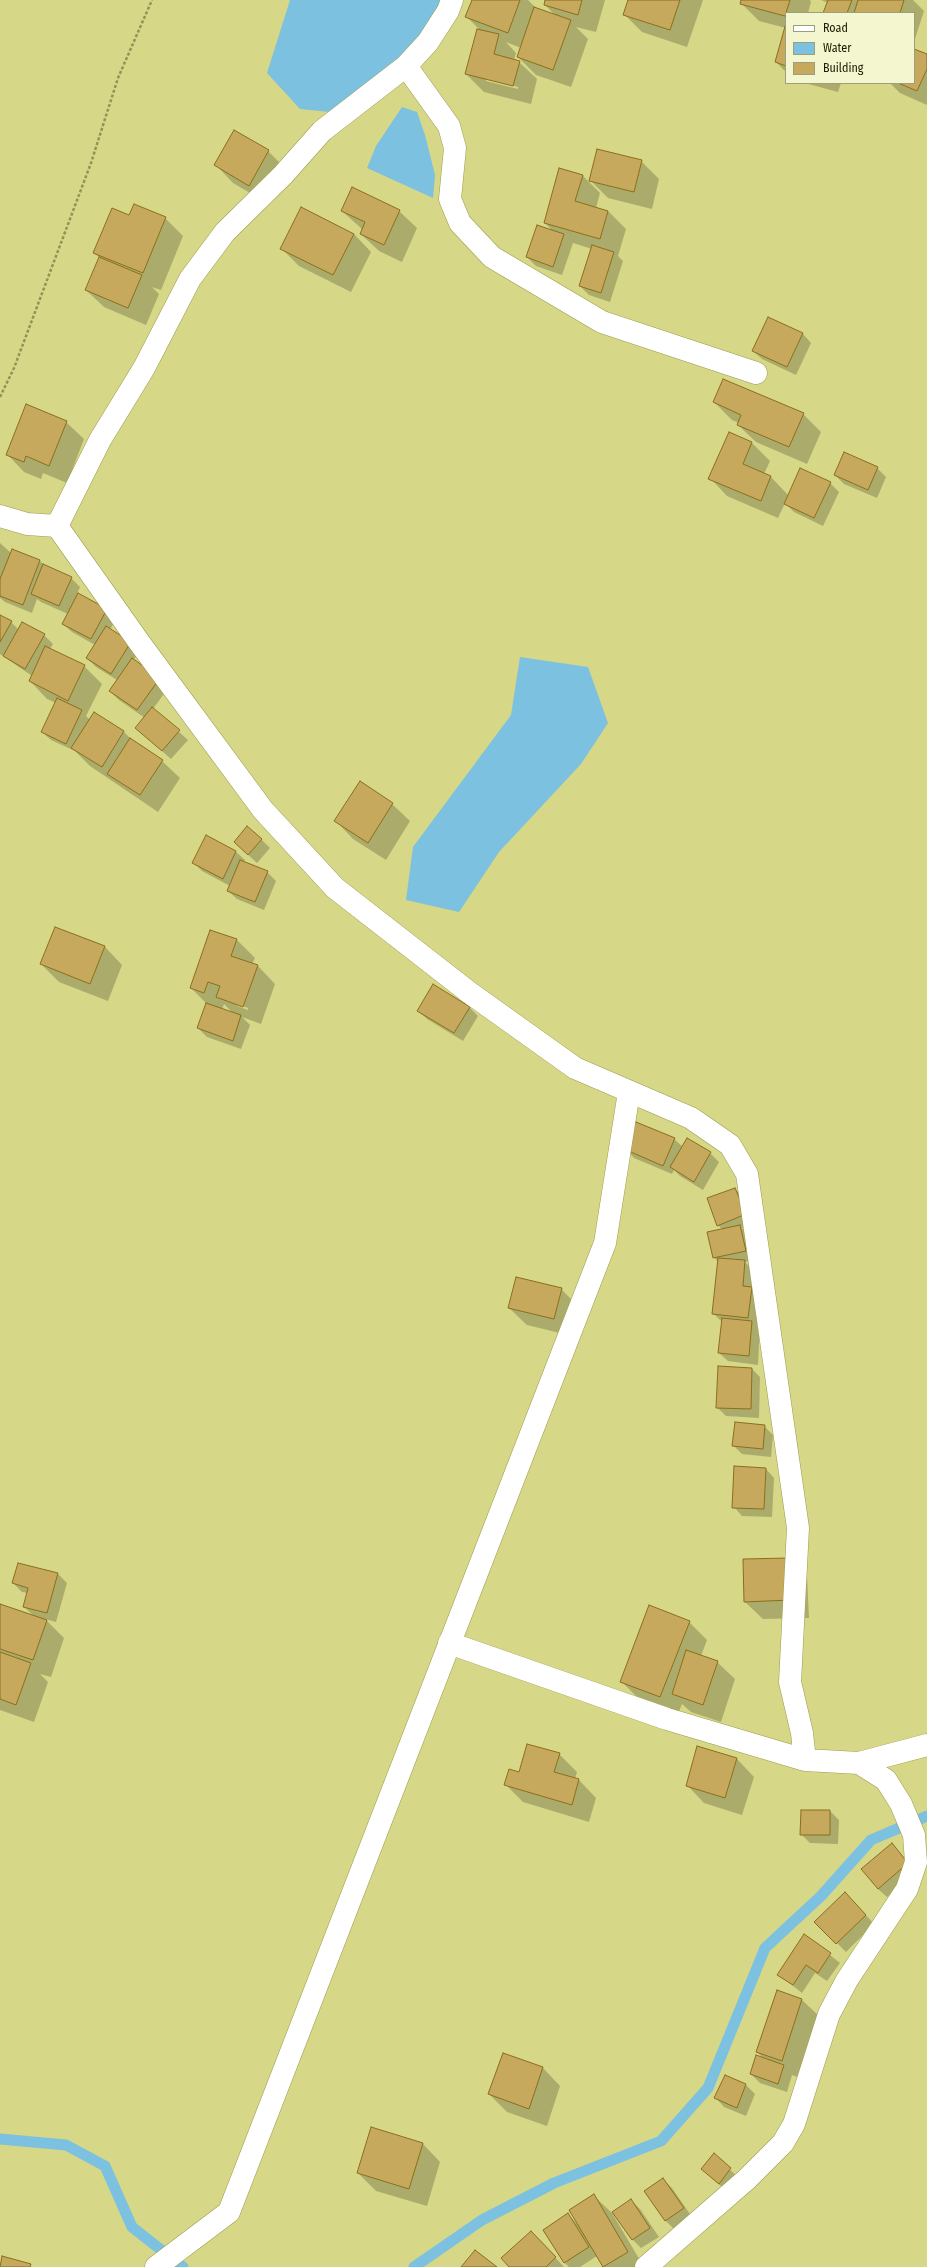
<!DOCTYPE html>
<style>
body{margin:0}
#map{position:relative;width:927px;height:2267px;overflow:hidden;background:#d6d787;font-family:"Fira Sans Condensed",sans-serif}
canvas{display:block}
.legend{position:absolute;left:785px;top:12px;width:130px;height:72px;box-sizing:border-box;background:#f4f6cf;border:1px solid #9d9e7c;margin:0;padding:5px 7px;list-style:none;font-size:12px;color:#1b1b00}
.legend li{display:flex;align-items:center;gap:8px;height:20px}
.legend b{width:20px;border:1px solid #9d9e7c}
</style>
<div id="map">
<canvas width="927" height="2267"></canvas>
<ul class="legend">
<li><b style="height:5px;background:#fff"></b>Road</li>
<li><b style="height:11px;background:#7cc1e0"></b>Water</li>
<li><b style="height:11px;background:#c6a95c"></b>Building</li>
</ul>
</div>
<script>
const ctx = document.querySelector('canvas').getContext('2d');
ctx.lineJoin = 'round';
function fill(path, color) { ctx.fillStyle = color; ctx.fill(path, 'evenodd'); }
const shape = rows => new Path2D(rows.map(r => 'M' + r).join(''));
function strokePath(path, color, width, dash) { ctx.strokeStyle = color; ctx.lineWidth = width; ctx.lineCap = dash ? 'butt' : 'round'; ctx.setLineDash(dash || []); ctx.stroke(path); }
fill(shape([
 [290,0,445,0,417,56,340,113,300,109,267,73],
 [402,107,417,112,425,135,435,175,433,198,367,168,376,146],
 [520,657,588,667,608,723,581,764,499,852,459,912,406,900,413,847,511,715]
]), '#7cc1e0');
fill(shape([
 [473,0,528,0,537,9,556,16,545,5,547,0,605,0,596,32,576,27,588,39,571,87,536,75,518,57,521,48,506,42,516,53,514,60,519,62,537,79,531,104,484,92,466,74,481,31,467,17],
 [486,79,518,87,518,89,486,81],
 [629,0,703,0,687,47,642,32,624,14],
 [742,0,810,0,811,2,808,13,786,13,786,72,776,62,786,28,759,21,741,3],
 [821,0,913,0,924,11,914,42,914,13,824,13,828,3],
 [914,50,927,55,927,105,900,93,890,83,914,83],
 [805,83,841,83,838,92],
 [268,151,286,169,267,203,233,183,216,165],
 [641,161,659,179,652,209,608,198,590,180],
 [583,176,600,193,596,208,608,211,626,229,618,256,623,261,610,302,589,295,580,286,592,249,573,243,562,275,536,266,527,257,554,232,545,223],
 [342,211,399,211,417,228,402,262,379,251,361,234,363,230],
 [130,217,165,218,183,236,161,290,152,287,159,294,146,325,104,307,86,290,100,258,94,253],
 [354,234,371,252,351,292,299,266,281,248],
 [769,318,803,334,811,343,796,375,762,359,753,351],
 [714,402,803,414,821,432,807,464,756,442,738,425,739,423,732,420],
 [66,422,84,439,67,483,43,473,41,479,24,472,7,454],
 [729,433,752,443,770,461,764,474,771,477,788,495,830,483,839,492,823,526,794,512,785,503,778,518,727,496,710,478],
 [877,468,886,477,877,498,844,484,835,475],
 [0,543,11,553,40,561,46,567,71,578,80,587,77,594,107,610,116,619,110,630,139,652,133,661,168,688,153,709,188,740,171,759,136,728,145,718,119,700,110,691,117,680,96,667,87,658,95,645,72,632,63,624,68,614,41,602,37,599,32,613,5,602,0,598],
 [0,616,11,622,19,630,44,635,53,644,50,649,84,666,102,684,86,716,90,720,124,732,135,743,162,761,180,778,158,812,90,766,75,751,51,740,42,732,56,703,47,699,30,681,32,676,0,654],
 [392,804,410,821,386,860,353,839,336,821],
 [207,837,236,852,245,860,244,862,267,872,276,881,264,910,237,899,228,891,230,886,202,871,193,862],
 [261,839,270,848,257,863,244,851],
 [55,928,105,947,122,965,108,1001,59,982,41,964],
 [211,931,237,940,255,958,252,964,258,966,275,984,261,1024,242,1017,250,1025,241,1049,207,1037,198,1028,207,1004,191,988],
 [224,1004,234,1014,222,1010],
 [237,1004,248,1008,248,1010,237,1006],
 [469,1007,478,1016,463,1041,427,1019,418,1011],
 [674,1139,683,1147,710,1153,719,1162,703,1190,680,1176,674,1170,672,1174,634,1158,626,1149],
 [735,1189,744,1198,754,1223,742,1228,749,1235,754,1260,745,1262,762,1279,758,1365,728,1361,719,1353,722,1322,714,1314,718,1262,714,1257,723,1230,718,1225],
 [561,1289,579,1307,572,1336,527,1325,509,1308],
 [752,1369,760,1377,759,1418,726,1416,717,1407],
 [764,1426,773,1435,771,1457,742,1454,733,1445],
 [766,1469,774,1478,772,1517,742,1516,734,1507],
 [789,1559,807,1576,809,1618,763,1619,745,1602],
 [58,1574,67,1583,56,1622,45,1619,64,1638,51,1677,40,1674,48,1682,34,1722,0,1710,0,1605,34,1616,24,1607,28,1593,22,1592,13,1583],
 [689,1622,707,1640,701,1656,717,1662,735,1679,721,1722,691,1712,682,1704,678,1714,639,1699,621,1681],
 [559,1754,577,1772,575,1779,579,1780,596,1798,589,1822,523,1802,506,1785,519,1774],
 [737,1759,754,1777,742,1815,704,1803,687,1785],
 [830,1811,839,1820,838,1844,810,1843,801,1834],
 [892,1844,916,1872,887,1897,878,1889],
 [854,1902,874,1924,846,1952,816,1922],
 [805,1935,840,1963,827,1981,815,1973,802,1993,778,1974],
 [777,1991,802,2000,820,2017,800,2078,792,2075,787,2092,760,2083,751,2074,765,2060,757,2052],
 [503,2055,543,2068,560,2086,547,2126,507,2112,489,2094],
 [725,2076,746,2085,755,2094,746,2116,724,2107,716,2098],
 [423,2144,440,2162,427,2206,376,2191,358,2173],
 [714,2155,739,2178,728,2192,711,2178],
 [663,2179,672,2188,692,2217,674,2229,665,2220],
 [594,2196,612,2213,644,2267,603,2267,597,2256,580,2267,569,2267,564,2262,568,2214,577,2224],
 [631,2200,640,2209,659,2237,641,2248,633,2240],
 [540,2241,564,2267,511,2267]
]), '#0003');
strokePath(shape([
 [0,2139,66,2145,105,2166,132,2227,183,2267],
 [414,2267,482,2220,554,2183,661,2141,708,2088,765,1948,821,1896,871,1840,927,1816]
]), '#7cc1e0', 11);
const building = shape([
 [472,0,520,0,508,33,465,17,472,0],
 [545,0,582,0,578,15,544,5,545,0],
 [628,0,680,0,670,30,623,15,628,0],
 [741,0,790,0,785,16,740,4,741,0],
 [828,0,852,0,847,13,823,13,828,0],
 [858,0,904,0,900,13,854,13,858,0],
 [534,7,571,20,553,70,517,57,534,7],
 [786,23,786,66,775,62,786,23],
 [477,29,499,34,494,54,520,61,513,86,465,74,477,29],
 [914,49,927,54,927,69,917,91,898,83,914,83,914,49],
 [234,130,269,150,249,186,214,165,234,130],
 [597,149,642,160,634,192,589,181,597,149],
 [559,168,583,175,575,201,608,211,600,239,544,223,559,168],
 [352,187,400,210,384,245,360,234,365,222,341,211,352,187],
 [134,204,166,217,143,273,93,253,112,208,129,215,134,204],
 [301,207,354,234,333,275,280,249,301,207],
 [537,225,564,234,553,267,526,257,537,225],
 [592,245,614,252,601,293,579,286,592,245],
 [99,257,142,275,128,308,85,290,99,257],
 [768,317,803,333,787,367,752,351,768,317],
 [723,379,804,413,789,447,737,425,741,415,713,402,723,379],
 [26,404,67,421,49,466,26,456,24,462,6,455,26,404],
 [729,432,752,442,743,464,771,476,761,501,708,479,729,432],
 [844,452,878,467,868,490,834,475,844,452],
 [800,468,831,482,814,518,784,504,800,468],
 [12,549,40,560,23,605,0,596,0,579,12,549],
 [43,564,72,577,59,606,31,594,43,564],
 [78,593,107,609,91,639,62,624,78,593],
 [0,615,12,621,0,642,0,615],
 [22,622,45,634,25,669,3,656,22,622],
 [106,626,131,642,111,674,86,658,106,626],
 [45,646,85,665,68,701,29,681,45,646],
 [132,658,160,678,137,710,109,691,132,658],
 [57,698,82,710,66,744,41,732,57,698],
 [152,707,180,730,162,751,135,728,152,707],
 [94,712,124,731,102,767,71,748,94,712],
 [130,738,163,760,140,795,107,774,130,738],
 [360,781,393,803,368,843,334,821,360,781],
 [247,826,262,839,248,855,234,842,247,826],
 [206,835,236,851,223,879,192,863,206,835],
 [240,860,268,871,255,902,227,891,240,860],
 [55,927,105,946,90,984,40,964,55,927],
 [210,930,237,939,231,956,258,965,243,1007,216,997,220,986,208,982,204,993,190,988,210,930],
 [433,984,470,1007,454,1033,417,1011,433,984],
 [206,1003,241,1015,233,1041,197,1028,206,1003],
 [636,1122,675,1138,663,1166,624,1149,636,1122],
 [687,1138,711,1152,694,1182,670,1167,687,1138],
 [735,1188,746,1214,717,1226,707,1198,735,1188],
 [740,1225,746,1251,713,1258,707,1232,740,1225],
 [718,1258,745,1260,743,1286,752,1287,748,1318,712,1314,718,1258],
 [516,1277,562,1288,554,1319,508,1308,516,1277],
 [722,1318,752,1321,749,1356,718,1353,722,1318],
 [718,1366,752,1368,751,1409,716,1408,718,1366],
 [735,1422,765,1425,763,1449,732,1446,735,1422],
 [734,1466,766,1468,764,1509,732,1508,734,1466],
 [790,1558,791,1600,744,1602,743,1559,790,1558],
 [18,1563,58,1573,47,1613,23,1607,28,1588,12,1583,18,1563],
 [0,1604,47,1620,33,1660,0,1649,0,1604],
 [649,1605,690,1621,660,1697,620,1682,649,1605],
 [686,1650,718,1661,703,1705,672,1694,686,1650],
 [0,1652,31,1663,16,1705,0,1699,0,1652],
 [527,1744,560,1753,554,1772,579,1779,572,1805,504,1785,509,1769,519,1772,527,1744],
 [697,1746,737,1758,725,1798,686,1786,697,1746],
 [801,1810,830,1810,830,1835,800,1835,801,1810],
 [892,1843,908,1863,878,1889,861,1869,892,1843],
 [845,1892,866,1915,836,1944,814,1922,845,1892],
 [804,1934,831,1953,818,1973,806,1965,793,1985,777,1975,804,1934],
 [777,1990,802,1999,782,2061,756,2052,777,1990],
 [503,2053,543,2067,529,2109,488,2094,503,2053],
 [756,2055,784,2065,778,2084,750,2074,756,2055],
 [725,2075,746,2084,737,2108,714,2098,725,2075],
 [371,2127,423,2143,409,2189,357,2173,371,2127],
 [714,2153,731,2168,719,2184,701,2169,714,2153],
 [663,2178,684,2208,665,2221,644,2191,663,2178],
 [594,2194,628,2252,603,2267,569,2210,594,2194],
 [631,2199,650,2228,632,2240,612,2212,631,2199],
 [568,2213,589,2247,564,2263,543,2230,568,2213],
 [531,2231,556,2257,546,2267,509,2267,501,2258,531,2231],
 [475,2250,497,2267,461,2267,475,2250],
 [2,2256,31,2264,30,2267,0,2267,2,2256]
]);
fill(building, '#c6a95c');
strokePath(building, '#8a6e1b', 1);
const street = shape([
 [406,66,449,126,455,148,450,199,460,223,492,257,602,322,756,373],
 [0,516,27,524,57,526,100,440,144,368,190,279,225,232,283,175,322,131,406,66,428,42,448,11,452,0],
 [57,526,139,642,263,810,335,888,470,993,575,1068,691,1118,730,1145,747,1174,798,1528,790,1682,802,1733,805,1760,859,1763,886,1780,901,1804,914,1835,916,1862,907,1889,847,1980,829,2014,794,2124,783,2143,747,2179,646,2267],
 [449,1643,667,1719,805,1760],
 [859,1763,927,1745],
 [156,2267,229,2212,605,1243,629,1092]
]);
strokePath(street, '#9c9c4d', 23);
strokePath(shape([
 [0,397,14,368,91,163,118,78,152,0]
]), '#929356', 2.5, [3, 2]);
strokePath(street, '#fff', 22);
</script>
